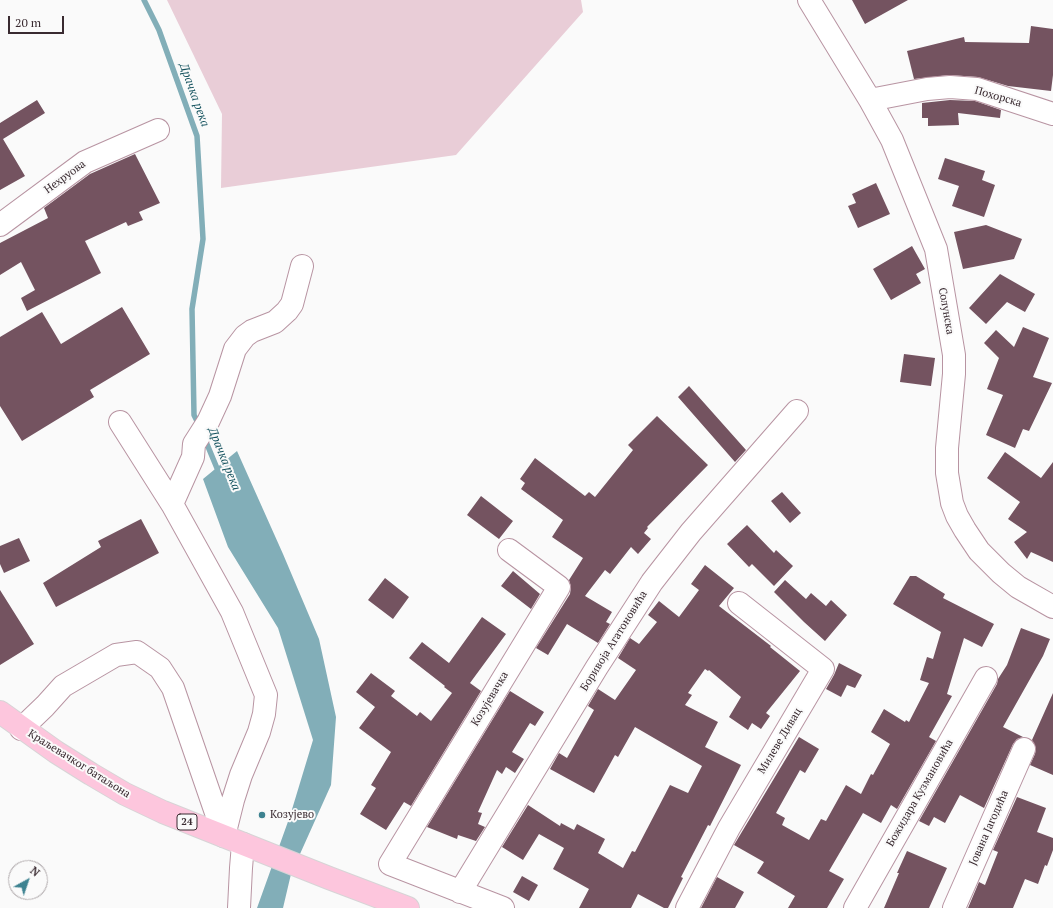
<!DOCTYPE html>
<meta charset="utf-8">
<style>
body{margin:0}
#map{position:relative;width:1053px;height:908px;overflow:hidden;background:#fafafa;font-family:"PT Serif",serif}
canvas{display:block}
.north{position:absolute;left:8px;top:860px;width:40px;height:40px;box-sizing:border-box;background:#fafafa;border:1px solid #ada7a9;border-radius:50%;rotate:40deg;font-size:11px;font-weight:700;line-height:16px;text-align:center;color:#392a30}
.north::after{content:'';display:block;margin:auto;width:14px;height:18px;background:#3d8290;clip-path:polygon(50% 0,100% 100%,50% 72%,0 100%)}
.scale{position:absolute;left:8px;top:16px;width:56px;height:18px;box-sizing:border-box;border:2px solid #392a30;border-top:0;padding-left:5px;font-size:12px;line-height:14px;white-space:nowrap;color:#392a30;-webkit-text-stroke:3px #fafafa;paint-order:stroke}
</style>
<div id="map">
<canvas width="1053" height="908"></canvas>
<div class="north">N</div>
<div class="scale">20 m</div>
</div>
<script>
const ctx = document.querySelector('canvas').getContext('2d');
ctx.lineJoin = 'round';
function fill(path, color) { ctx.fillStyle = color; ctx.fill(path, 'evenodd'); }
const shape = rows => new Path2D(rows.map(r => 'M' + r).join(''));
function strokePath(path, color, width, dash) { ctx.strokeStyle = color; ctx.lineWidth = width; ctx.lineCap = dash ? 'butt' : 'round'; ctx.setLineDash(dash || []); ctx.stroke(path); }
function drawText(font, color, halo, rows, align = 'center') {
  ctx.font = font + ' "PT Serif",serif'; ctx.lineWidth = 4; ctx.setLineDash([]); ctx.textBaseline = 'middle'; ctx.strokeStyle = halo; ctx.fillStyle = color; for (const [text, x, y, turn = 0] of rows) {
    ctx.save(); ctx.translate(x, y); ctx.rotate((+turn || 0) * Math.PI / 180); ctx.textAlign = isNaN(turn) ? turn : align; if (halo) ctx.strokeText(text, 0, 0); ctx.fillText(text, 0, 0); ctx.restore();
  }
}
fill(shape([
 [167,0,581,0,583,12,456,155,221,188,222,114]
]), '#e9cdd7');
fill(shape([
 [237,451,283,554,319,639,336,717,331,785,291,874,283,908,257,908,290,816,313,740,278,628,228,547,203,479]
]), '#82aeb8');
strokePath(shape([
 [144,0,159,30,197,136,203,239,192,309,194,415,199,425],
 [204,437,219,473]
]), '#82aeb8', 5.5);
fill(shape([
 [852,0,908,0,865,24],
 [1031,26,1053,29,1053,75,1051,91,1008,86,978,77,949,75,914,79,907,51,964,37,965,42,1029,43],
 [37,100,45,113,3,139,25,176,0,190,0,123],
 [950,100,975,101,1001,110,1000,118,958,113,959,125,928,126,928,118,922,118,922,103],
 [135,154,160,203,139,212,143,220,128,226,126,222,85,241,101,273,27,311,21,298,35,290,21,262,0,275,0,243,48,218,44,208,90,174],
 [945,158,985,171,982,180,995,185,984,217,952,206,959,186,938,179],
 [876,183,890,214,858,228,848,206,856,203,852,194],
 [986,225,1022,239,1014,259,963,269,954,232],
 [912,246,925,269,916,274,921,283,891,300,873,269],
 [1000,274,1035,294,1025,312,1007,302,986,324,969,308],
 [122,307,150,354,90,390,94,397,22,441,0,406,0,337,42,312,61,344],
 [1023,327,1049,338,1033,377,1052,383,1029,431,1023,429,1015,448,986,435,1003,395,987,389,999,358,984,343,996,330,1014,347],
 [904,354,935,358,931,386,900,382],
 [689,386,746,450,735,462,678,397],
 [657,416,708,465,647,527,648,528,644,533,651,539,638,554,631,547,610,574,605,570,585,596,612,612,606,622,610,624,598,643,567,624,548,655,536,648,570,594,571,587,569,580,583,558,552,537,563,520,521,489,525,483,520,479,535,458,585,496,589,492,595,497,633,450,628,445],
 [1005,452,1041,478,1053,462,1053,562,1031,552,1027,559,1014,542,1027,532,1008,519,1020,502,987,478],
 [782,492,801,513,790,523,771,501],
 [481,496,513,521,499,539,467,515],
 [141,519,159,553,56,607,43,583,101,547,98,541],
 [747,525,774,553,776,550,793,566,774,586,752,564,749,567,727,544],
 [19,538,30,561,4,573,0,564,0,546],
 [705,565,734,588,719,606,771,646,770,647,800,671,766,713,770,716,761,729,752,723,748,730,729,717,741,697,709,670,708,671,705,669,688,693,692,695,685,705,718,722,705,747,741,765,710,826,708,825,681,877,683,878,668,908,664,908,638,894,631,908,579,908,589,889,553,869,564,848,539,834,523,860,502,847,528,805,560,826,561,823,574,830,577,824,605,839,598,853,623,868,632,851,635,852,670,785,688,793,702,766,635,727,618,757,615,755,594,793,550,769,559,753,567,758,594,710,588,706,598,689,615,700,636,670,618,658,630,638,639,644,657,622,648,615,659,601,679,617,699,590,691,584],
 [513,571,540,594,531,609,501,586],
 [910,576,916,576,945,594,943,598,994,624,982,647,964,638,947,694,952,696,929,737,936,741,897,809,891,805,881,823,863,813,829,871,844,879,827,908,788,908,795,896,757,873,764,862,734,845,799,737,819,749,805,773,800,770,776,813,785,818,782,825,809,840,821,819,826,821,846,785,861,794,871,774,873,775,890,744,871,732,884,709,905,722,906,720,909,722,929,683,920,680,927,657,933,659,941,632,893,604],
 [385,578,409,597,393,619,368,600],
 [785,580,806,599,811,593,826,606,831,600,847,615,825,641,804,622,774,592],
 [0,590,34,644,0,665],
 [482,617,506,634,470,683,481,691,411,806,404,802,386,830,360,814,376,788,371,785,391,752,359,728,375,707,356,692,371,673,395,691,391,696,417,716,420,712,431,721,452,693,444,687,445,686,409,658,422,642,449,663],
 [1021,628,1050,639,1043,656,1003,727,1023,737,1017,739,1013,744,984,808,960,795,945,823,934,817,929,826,919,821,997,684,998,679,1007,665],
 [839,663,862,675,855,688,847,685,841,697,826,689,834,675],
 [510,691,544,712,535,726,530,723,512,752,524,759,515,773,506,767,502,774,497,770,478,812,482,813,478,824,485,827,476,841,458,835,457,839,427,827],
 [1053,693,1053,775,1030,765,1035,754,1036,748,1032,740],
 [1017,797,1046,808,1037,832,1053,838,1053,850,1047,866,1045,865,1038,884,1025,879,1013,908,968,908,979,882,985,885,998,852,993,850],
 [907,851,947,868,929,908,884,908,899,873,897,873],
 [522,876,538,885,529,901,513,892],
 [717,877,744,892,735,908,701,908]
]), '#745360');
const minor = shape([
 [809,0,870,100,892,140,936,249,954,355,954,374,947,448,947,473,952,503,957,516,965,530,979,551,1001,573,1018,587,1053,607],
 [870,100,927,89,950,87,977,89,1053,114],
 [0,225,85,162,158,130],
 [120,422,172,504,232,612,266,695,264,714,259,732,241,775,233,800,224,836],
 [172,504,193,457,194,444,208,422,220,396,235,349,245,336,252,331,275,322,287,311,292,304,302,266],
 [21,729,45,706,63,686,116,655,137,652,160,668,173,688,224,836],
 [460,892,597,667,652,582,691,532,797,411],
 [239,908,241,868,243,844],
 [503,908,390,864,559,587,509,550],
 [687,908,729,828,823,669,739,603],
 [855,908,986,678],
 [954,908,1024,749]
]);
const major = shape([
 [0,712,56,752,91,774,125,794,163,812,329,878,408,908]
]);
strokePath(minor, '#b894a2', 24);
strokePath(major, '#d7d4d6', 24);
strokePath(minor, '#fff', 22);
strokePath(major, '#fdc6dd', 22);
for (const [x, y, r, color] of [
 [262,815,4,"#3d8290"]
]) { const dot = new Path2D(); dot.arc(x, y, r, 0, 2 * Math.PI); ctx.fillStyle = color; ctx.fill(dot); strokePath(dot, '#fafafa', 1.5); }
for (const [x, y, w] of [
 [187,822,20]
]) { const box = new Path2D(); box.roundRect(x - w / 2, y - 8, w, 16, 3); ctx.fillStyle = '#fafafa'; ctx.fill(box); strokePath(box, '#392a30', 1); }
drawText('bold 10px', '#392a30', null, [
 ["24",187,822]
]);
drawText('11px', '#392a30', '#fafafa', [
 ["Похорска",998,97,16],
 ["Нехруова",65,177,-36],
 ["Солунска",946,311,80],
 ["Боривоја Агатоновића",614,641,-58],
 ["Козујевачка",490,699,-59],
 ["Милеве Дивац",780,741,-59],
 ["Краљевачког батаљона",79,764,32],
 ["Божидара Кузмановића",920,793,-60],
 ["Јована Јагодића",989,828,-66]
]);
drawText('11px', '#392a30', '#fafafa', [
 ["Козујево",270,815]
], 'left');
drawText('italic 12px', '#14525e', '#fafafa', [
 ["Драчка река",194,95,70],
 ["Драчка река",224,459,68]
]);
</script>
